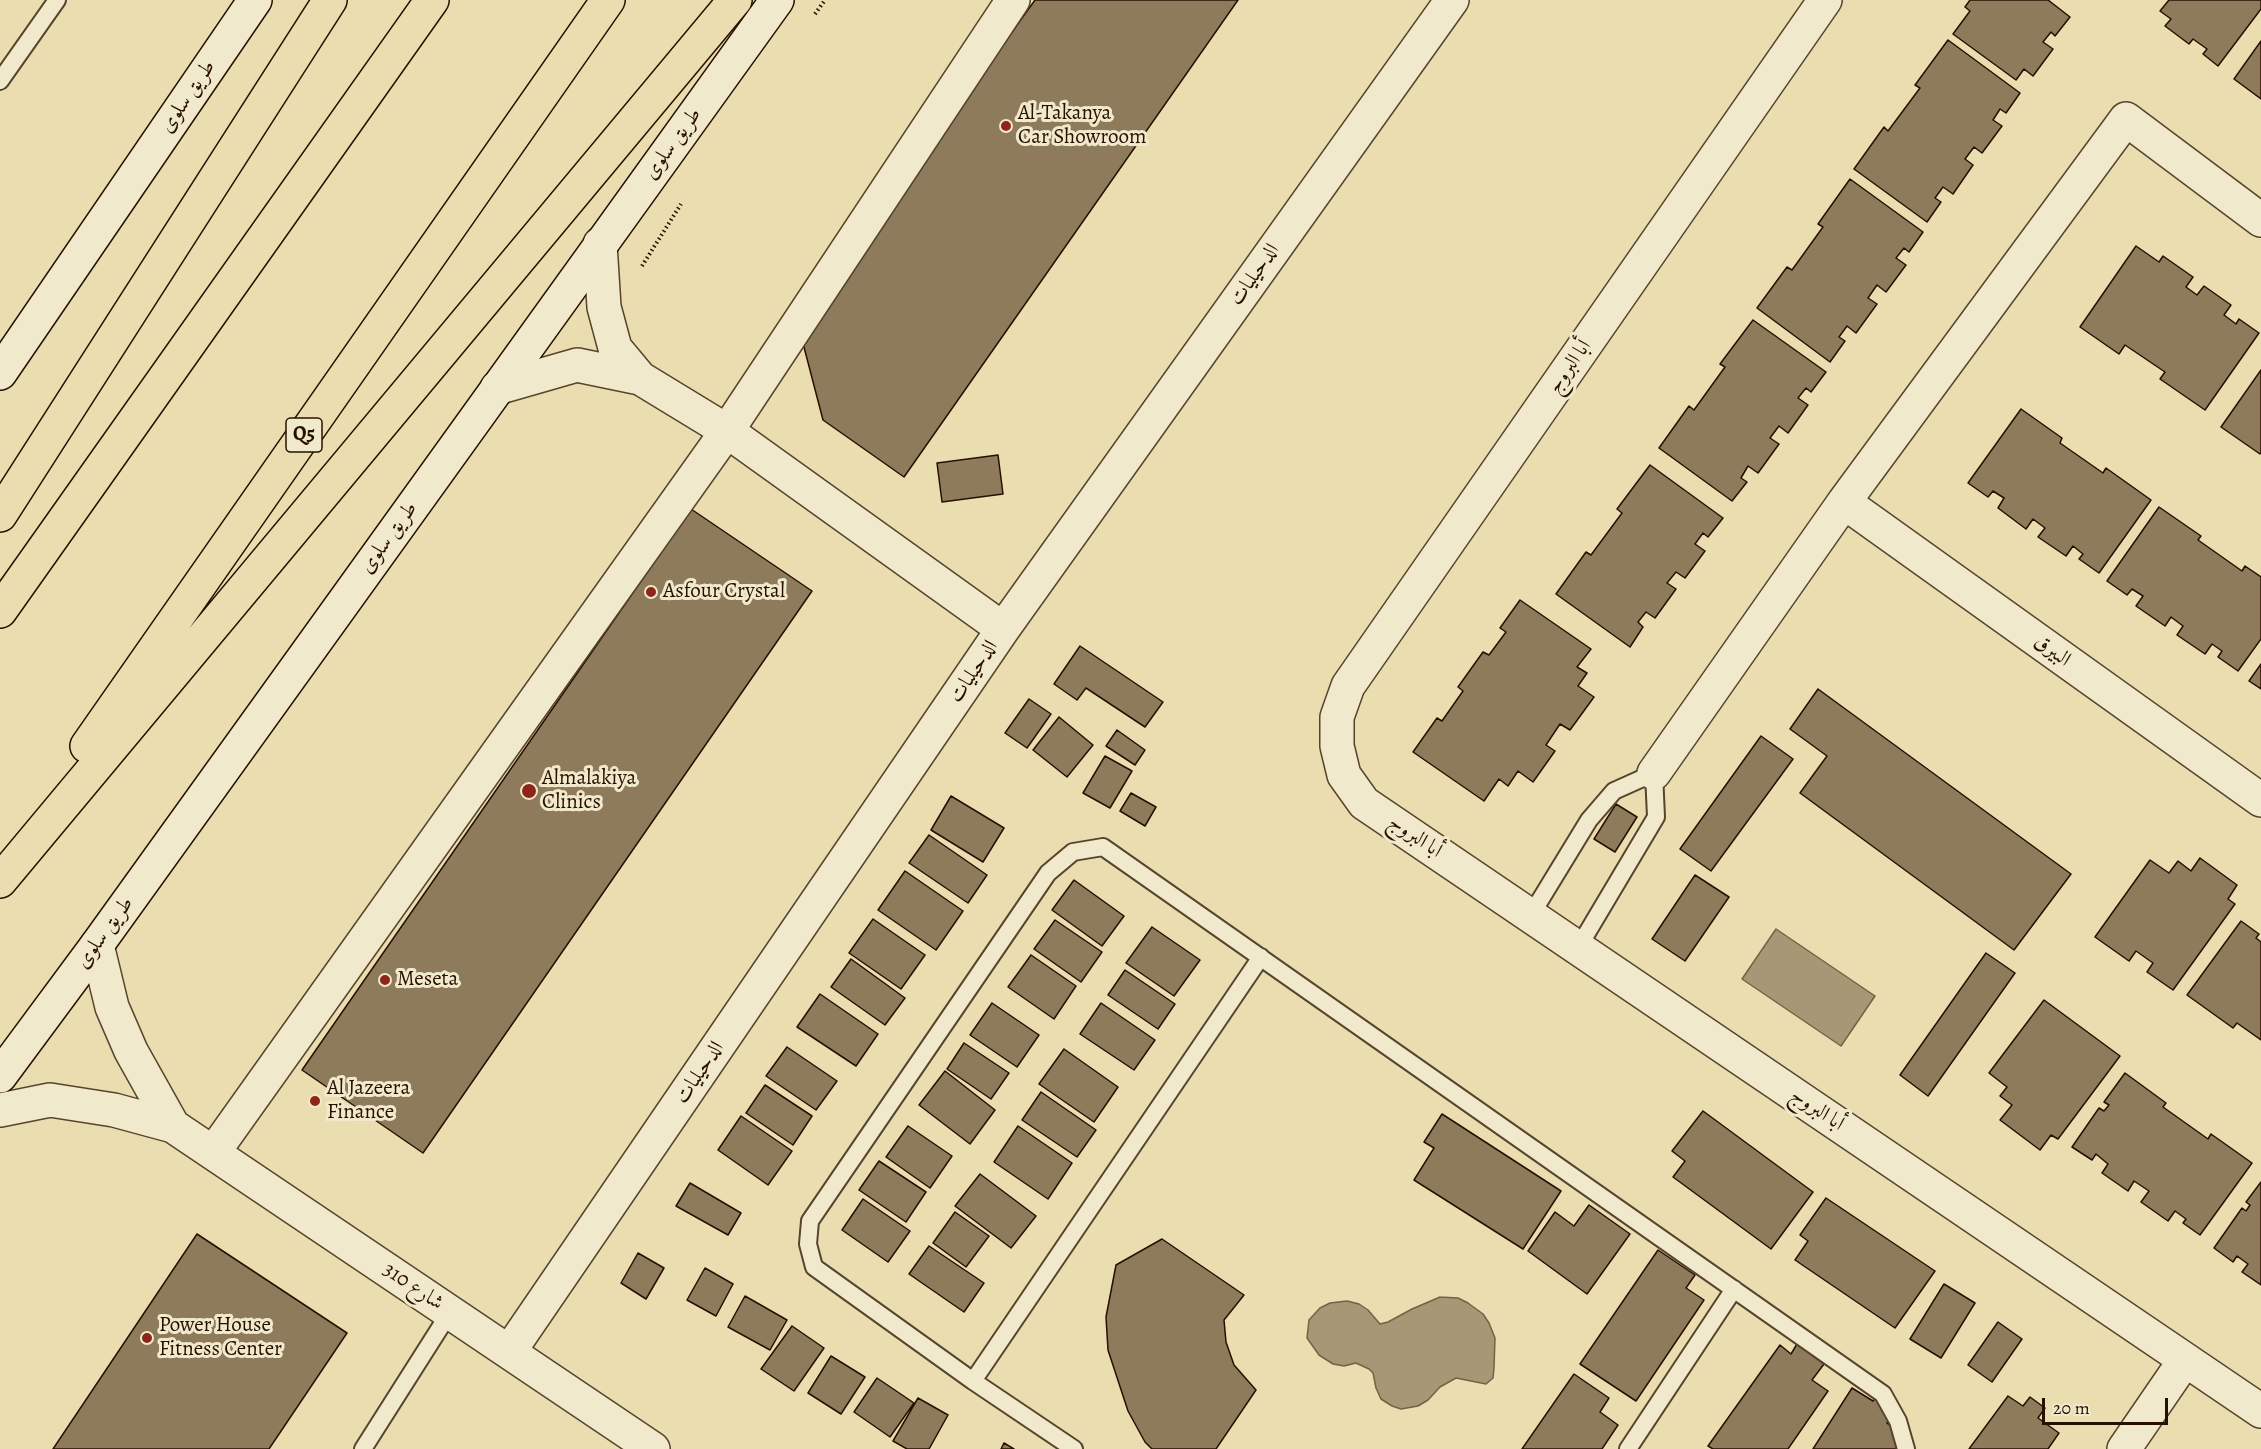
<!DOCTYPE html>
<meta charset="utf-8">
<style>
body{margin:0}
#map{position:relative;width:2261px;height:1449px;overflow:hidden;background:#eaddb0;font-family:Alegreya,serif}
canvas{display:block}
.scale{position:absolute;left:2042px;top:1398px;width:126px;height:27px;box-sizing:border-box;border:3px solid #281000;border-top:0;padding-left:8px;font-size:18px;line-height:21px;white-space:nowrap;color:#281000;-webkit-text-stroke:4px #f1e9cc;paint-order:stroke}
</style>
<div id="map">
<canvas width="2261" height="1449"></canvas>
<div class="scale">20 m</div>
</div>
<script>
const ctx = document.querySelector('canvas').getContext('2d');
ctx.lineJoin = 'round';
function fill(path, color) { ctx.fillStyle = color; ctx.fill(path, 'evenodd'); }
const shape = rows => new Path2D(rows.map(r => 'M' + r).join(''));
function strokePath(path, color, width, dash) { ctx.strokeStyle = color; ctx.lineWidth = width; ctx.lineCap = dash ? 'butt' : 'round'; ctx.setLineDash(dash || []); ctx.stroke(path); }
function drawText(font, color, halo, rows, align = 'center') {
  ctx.font = font + ' Alegreya,Amiri,serif'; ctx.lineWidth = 6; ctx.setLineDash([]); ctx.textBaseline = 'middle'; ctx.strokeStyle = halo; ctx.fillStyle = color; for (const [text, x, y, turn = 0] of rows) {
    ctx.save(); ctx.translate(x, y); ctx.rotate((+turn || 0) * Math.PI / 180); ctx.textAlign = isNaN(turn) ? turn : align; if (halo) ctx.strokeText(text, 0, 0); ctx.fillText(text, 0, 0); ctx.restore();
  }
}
const water = shape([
 [1776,929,1875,996,1841,1046,1742,979,1776,929],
 [1440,1297,1458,1298,1468,1303,1483,1314,1489,1323,1495,1338,1494,1368,1493,1378,1486,1384,1456,1378,1440,1387,1428,1400,1418,1406,1401,1409,1392,1406,1381,1399,1376,1388,1373,1373,1369,1369,1356,1363,1344,1366,1333,1364,1319,1355,1307,1338,1309,1320,1320,1308,1330,1303,1347,1301,1359,1304,1368,1310,1380,1324,1388,1322,1412,1309,1440,1297]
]);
fill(water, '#a89774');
strokePath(water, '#756146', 1.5);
const building = shape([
 [1035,0,1238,0,904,477,823,420,799,328,1035,0],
 [1970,0,2048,0,2070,17,2055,36,2051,32,2043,42,2053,49,2033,76,2024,69,2016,80,1953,34,1970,11,1965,7,1970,0],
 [2169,0,2261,0,2261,9,2218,66,2203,54,2207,49,2193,39,2189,44,2165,26,2171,19,2160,11,2169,0],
 [1948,40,2020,93,2006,113,2000,109,1993,120,2002,126,1982,153,1974,147,1965,159,1973,165,1953,194,1943,187,1935,198,1941,202,1927,222,1854,169,1884,127,1888,131,1920,88,1915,85,1948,40],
 [2261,41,2261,99,2234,79,2261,41],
 [1850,179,1923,232,1909,252,1904,248,1896,258,1906,265,1886,292,1877,285,1868,298,1877,304,1856,333,1847,326,1839,337,1845,341,1830,362,1757,308,1787,267,1792,270,1823,227,1818,224,1850,179],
 [2136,246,2159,262,2163,256,2193,277,2186,287,2197,295,2204,286,2231,305,2224,315,2236,324,2239,319,2259,333,2205,410,2160,379,2165,372,2125,345,2119,354,2080,327,2136,246],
 [1753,320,1826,372,1811,392,1806,388,1798,398,1808,405,1788,433,1779,426,1770,438,1779,444,1758,473,1748,466,1741,478,1747,482,1732,501,1659,448,1689,406,1694,410,1725,367,1720,364,1753,320],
 [2261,370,2261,452,2260,454,2221,427,2261,370],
 [2021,409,2062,438,2060,443,2103,473,2106,468,2151,500,2099,573,2079,559,2083,554,2073,546,2066,556,2038,537,2045,528,2033,519,2026,529,1998,508,2004,498,1993,491,1988,497,1968,483,2021,409],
 [998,455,1003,494,942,502,937,463,998,455],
 [1650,465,1723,518,1708,537,1703,533,1695,544,1705,551,1685,578,1676,572,1667,583,1676,589,1655,618,1646,612,1638,622,1643,627,1630,647,1556,594,1586,552,1591,555,1622,513,1617,509,1650,465],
 [2159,507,2201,536,2198,540,2242,571,2245,566,2261,577,2261,639,2238,671,2218,657,2222,651,2212,644,2205,654,2177,635,2183,626,2171,617,2165,626,2136,606,2143,596,2132,589,2127,595,2107,581,2159,507],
 [691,509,812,591,423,1153,302,1070,691,509],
 [1520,600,1591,649,1577,667,1587,673,1578,686,1594,697,1570,730,1560,724,1546,745,1555,751,1533,782,1518,771,1508,786,1499,779,1484,801,1413,752,1437,718,1442,721,1463,691,1458,687,1483,652,1489,655,1506,632,1500,628,1520,600],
 [1080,646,1163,702,1145,727,1086,688,1077,700,1054,684,1080,646],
 [2261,664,2261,689,2249,681,2261,664],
 [1818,689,2071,874,2014,950,1800,793,1827,756,1790,729,1818,689],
 [1029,699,1051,714,1027,748,1005,733,1029,699],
 [1059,717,1093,745,1067,777,1033,750,1059,717],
 [1117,730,1145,750,1135,765,1106,746,1117,730],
 [1761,736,1793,759,1711,871,1680,849,1761,736],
 [1105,756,1132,771,1110,808,1083,793,1105,756],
 [1131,793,1156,807,1145,826,1120,811,1131,793],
 [951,796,1004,828,983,862,931,830,951,796],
 [1616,804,1637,817,1615,852,1594,839,1616,804],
 [929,835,987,875,968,903,909,863,929,835],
 [2200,858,2237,885,2228,899,2235,904,2173,990,2147,972,2153,963,2136,951,2129,961,2095,937,2150,860,2169,873,2178,861,2191,871,2200,858],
 [905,871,963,911,936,950,878,910,905,871],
 [1695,875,1729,897,1685,961,1652,939,1695,875],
 [1074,880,1124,916,1102,946,1052,910,1074,880],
 [873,919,925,955,901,989,849,953,873,919],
 [1055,920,1102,952,1081,982,1034,949,1055,920],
 [2241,921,2259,934,2256,938,2261,942,2261,1040,2237,1023,2233,1028,2187,995,2241,921],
 [1152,927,1200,960,1174,996,1126,963,1152,927],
 [1986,953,2015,973,1928,1096,1900,1075,1986,953],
 [1031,955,1076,986,1054,1019,1008,987,1031,955],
 [851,959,905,998,885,1025,831,987,851,959],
 [1125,970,1175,1004,1158,1029,1108,995,1125,970],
 [820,994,878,1034,856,1066,797,1027,820,994],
 [2044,1000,2120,1056,2058,1139,2051,1135,2040,1150,2000,1120,2012,1105,2000,1096,2007,1087,1989,1073,2044,1000],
 [992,1003,1039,1035,1017,1067,970,1035,992,1003],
 [1101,1003,1155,1040,1134,1070,1080,1034,1101,1003],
 [964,1043,1009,1073,991,1099,947,1069,964,1043],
 [787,1047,837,1081,816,1110,766,1076,787,1047],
 [1064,1049,1118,1087,1094,1122,1039,1084,1064,1049],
 [945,1071,995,1110,970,1144,919,1105,945,1071],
 [2125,1073,2166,1103,2163,1107,2208,1139,2211,1134,2252,1163,2200,1235,2183,1223,2186,1219,2175,1211,2168,1221,2141,1202,2149,1191,2134,1181,2128,1191,2102,1173,2108,1164,2096,1154,2092,1160,2072,1147,2099,1108,2104,1111,2109,1105,2104,1102,2125,1073],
 [765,1085,812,1116,793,1145,746,1113,765,1085],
 [1041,1092,1096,1130,1077,1157,1022,1120,1041,1092],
 [1703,1111,1813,1192,1771,1249,1673,1177,1685,1161,1672,1151,1703,1111],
 [1442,1114,1561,1191,1523,1249,1414,1180,1434,1148,1424,1142,1442,1114],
 [741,1116,792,1151,768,1185,718,1150,741,1116],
 [908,1126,952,1156,930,1188,886,1157,908,1126],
 [1018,1126,1072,1163,1048,1199,994,1162,1018,1126],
 [879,1161,926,1192,906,1222,859,1190,879,1161],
 [980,1174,1036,1216,1011,1248,955,1206,980,1174],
 [2261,1182,2261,1285,2242,1272,2248,1264,2237,1256,2233,1262,2214,1248,2242,1208,2246,1211,2250,1205,2246,1202,2261,1182],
 [690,1183,741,1213,728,1235,676,1206,690,1183],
 [1826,1198,1935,1271,1895,1328,1795,1260,1808,1241,1800,1235,1826,1198],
 [863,1199,910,1231,888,1262,842,1230,863,1199],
 [1589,1205,1630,1234,1587,1294,1528,1251,1555,1212,1574,1226,1589,1205],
 [955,1212,989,1236,966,1267,933,1243,955,1212],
 [197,1234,347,1333,269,1449,53,1449,197,1234],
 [1162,1239,1244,1295,1224,1320,1226,1342,1234,1365,1256,1390,1216,1449,1152,1449,1145,1442,1128,1411,1108,1350,1106,1317,1116,1265,1162,1239],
 [929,1246,984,1283,964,1312,909,1274,929,1246],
 [1658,1250,1695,1275,1686,1288,1704,1300,1636,1401,1580,1364,1658,1250],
 [638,1253,664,1268,646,1299,621,1283,638,1253],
 [705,1268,733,1284,716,1316,687,1300,705,1268],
 [1944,1284,1975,1303,1941,1358,1910,1339,1944,1284],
 [745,1296,787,1320,770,1350,728,1327,745,1296],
 [1998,1322,2022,1339,1992,1382,1968,1365,1998,1322],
 [792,1326,824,1348,794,1391,761,1369,792,1326],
 [1797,1344,1824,1364,1812,1380,1828,1391,1788,1449,1713,1449,1708,1446,1780,1345,1791,1354,1797,1344],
 [831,1356,865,1377,841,1414,808,1393,831,1356],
 [1574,1374,1609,1398,1600,1412,1618,1425,1602,1449,1522,1449,1574,1374],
 [877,1378,914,1403,890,1437,854,1412,877,1378],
 [1852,1388,1873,1401,1876,1397,1896,1410,1887,1423,1907,1436,1898,1449,1813,1449,1852,1388],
 [2008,1396,2023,1406,2030,1397,2045,1408,2038,1418,2059,1433,2048,1449,1969,1449,2008,1396],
 [918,1398,948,1415,929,1449,907,1449,893,1441,918,1398],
 [1004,1443,1014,1449,1001,1449,1004,1443]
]);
fill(building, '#8d7b5c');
strokePath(building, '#281000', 1.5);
const lane = shape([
 [0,81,57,0],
 [1531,915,1589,820,1614,791,1654,773,1656,817,1578,948],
 [973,1381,1261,957],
 [363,1449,450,1312],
 [1074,1449,973,1381,814,1267,808,1244,810,1221,1048,873,1073,852,1103,847,1883,1394,1898,1421,1906,1449],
 [1628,1449,1734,1289]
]);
const street = shape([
 [1825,0,1348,686,1337,717,1337,746,1344,775,1364,803,2261,1411],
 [600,244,604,307,615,348,640,378],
 [497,388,577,365,640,378,727,431,1003,629],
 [1844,502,2261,800],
 [1654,773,1844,502,2126,119,2261,220],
 [97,945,112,1007,131,1051,173,1126],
 [0,1110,50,1100,114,1110,173,1126,653,1449],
 [213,1153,727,431,1013,0],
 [509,1352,1003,629,1452,0],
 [2124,1449,2185,1360]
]);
const secondary = shape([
 [0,373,255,0],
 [0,1076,97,945,777,0]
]);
const highway = shape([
 [0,515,330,0],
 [0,611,432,0],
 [87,746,608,0],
 [0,881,735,0]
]);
strokePath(lane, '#58432c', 20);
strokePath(street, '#58432c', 36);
strokePath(secondary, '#281000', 36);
strokePath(highway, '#281000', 36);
strokePath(shape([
 [815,14,825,0],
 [642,266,681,204]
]), '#281000', 4, [1.5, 3]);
strokePath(lane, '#f1e9cc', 16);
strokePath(street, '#f1e9cc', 33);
strokePath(secondary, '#f1e9cc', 33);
strokePath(highway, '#eaddb0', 33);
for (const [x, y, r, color] of [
 [1006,126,6,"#8f2418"],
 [651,592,6,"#8f2418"],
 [529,791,8,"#8f2418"],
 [385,980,6,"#8f2418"],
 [315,1101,6,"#8f2418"],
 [147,1338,6,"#8f2418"]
]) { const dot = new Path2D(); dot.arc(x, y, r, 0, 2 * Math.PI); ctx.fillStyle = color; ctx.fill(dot); strokePath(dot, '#f1e9cc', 2); }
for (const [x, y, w] of [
 [304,435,36]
]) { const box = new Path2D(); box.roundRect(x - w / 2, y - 17, w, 34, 4.5); ctx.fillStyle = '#f1e9cc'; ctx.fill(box); strokePath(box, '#281000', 1.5); }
drawText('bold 20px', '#281000', null, [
 ["Q5",304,435]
]);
drawText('21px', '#281000', '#f1e9cc', [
 ["طريق سلوى",188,97,-56],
 ["طريق سلوى",673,144,-54],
 ["الدحيليات",1255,275,-55],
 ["أبا البروج",1570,367,-55],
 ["طريق سلوى",389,538,-54],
 ["البيرق",2052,651,36],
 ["الدحيليات",974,672,-56],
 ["أبا البروج",1415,837,34],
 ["طريق سلوى",105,933,-54],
 ["الدحيليات",700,1073,-56],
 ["أبا البروج",1817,1110,34],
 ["شارع 310",413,1287,34]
]);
drawText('21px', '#281000', '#f1e9cc', [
 ["Al-Takanya",1018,114],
 ["Car Showroom",1018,138],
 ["Asfour Crystal",663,592],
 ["Almalakiya",542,779],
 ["Clinics",542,803],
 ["Meseta",397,980],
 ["Al Jazeera",327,1089],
 ["Finance",327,1113],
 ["Power House",159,1326],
 ["Fitness Center",159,1350]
], 'left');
</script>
